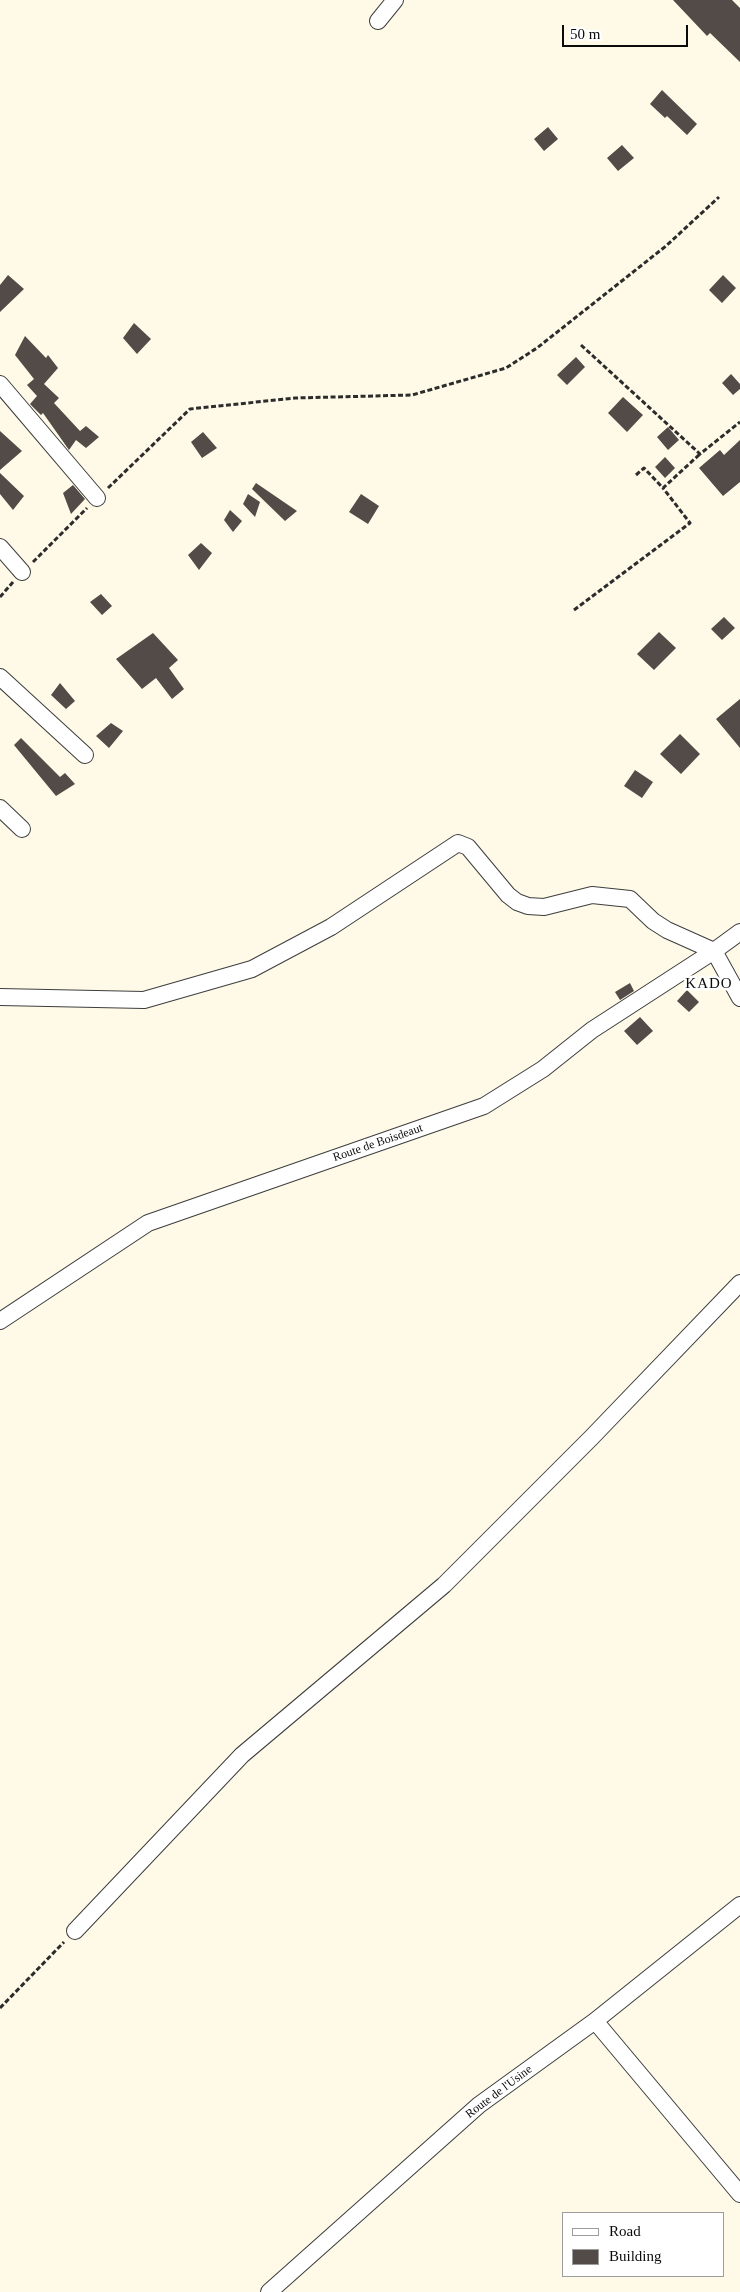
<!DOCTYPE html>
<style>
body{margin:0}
#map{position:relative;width:740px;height:2292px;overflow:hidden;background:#fffae7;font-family:Georgia,serif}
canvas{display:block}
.legend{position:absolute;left:562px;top:2212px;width:162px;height:65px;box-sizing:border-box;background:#fff;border:1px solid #9d9d9d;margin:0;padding:6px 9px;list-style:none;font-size:15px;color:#0a0a0a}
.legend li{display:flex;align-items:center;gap:10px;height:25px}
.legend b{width:25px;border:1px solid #9d9d9d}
.scale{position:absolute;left:562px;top:25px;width:126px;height:22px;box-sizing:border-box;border:2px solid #0a0a0a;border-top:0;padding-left:6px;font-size:15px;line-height:18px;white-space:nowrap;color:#0a0a0a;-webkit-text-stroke:4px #fff;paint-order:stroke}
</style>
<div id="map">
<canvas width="740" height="2292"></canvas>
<ul class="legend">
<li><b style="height:6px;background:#fff"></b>Road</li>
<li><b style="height:14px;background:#524b47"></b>Building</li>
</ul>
<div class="scale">50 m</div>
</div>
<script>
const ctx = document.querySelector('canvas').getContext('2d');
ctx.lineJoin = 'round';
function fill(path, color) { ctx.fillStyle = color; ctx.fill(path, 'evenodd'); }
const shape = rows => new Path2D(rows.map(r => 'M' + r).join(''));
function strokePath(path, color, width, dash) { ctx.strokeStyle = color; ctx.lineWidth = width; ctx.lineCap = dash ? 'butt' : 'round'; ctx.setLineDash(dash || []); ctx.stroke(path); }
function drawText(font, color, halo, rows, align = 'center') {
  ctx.font = font + ' Georgia,serif'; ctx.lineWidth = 5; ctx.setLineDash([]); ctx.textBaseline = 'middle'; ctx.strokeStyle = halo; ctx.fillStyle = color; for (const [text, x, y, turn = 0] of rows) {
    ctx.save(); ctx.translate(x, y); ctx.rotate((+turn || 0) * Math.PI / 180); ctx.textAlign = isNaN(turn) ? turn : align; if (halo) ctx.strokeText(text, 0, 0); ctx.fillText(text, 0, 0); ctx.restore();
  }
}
fill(shape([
 [673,0,732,0,740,8,740,62,710,33,707,36],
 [662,90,697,124,687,135,667,116,665,118,650,104],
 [548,127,558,139,544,151,534,139],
 [622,145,634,158,618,171,607,158],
 [8,275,24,289,0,312,0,285],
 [723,275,736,288,722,303,709,290],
 [134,323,151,339,137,354,123,338],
 [25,336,46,358,48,355,58,368,44,384,59,398,54,403,80,431,86,426,99,437,86,448,76,440,69,450,43,413,41,415,30,404,37,396,27,385,34,379,15,355],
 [576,357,585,367,567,385,557,375],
 [731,374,740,384,740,389,733,395,722,383],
 [623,397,643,415,627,432,608,413],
 [668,427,679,440,668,450,657,437],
 [0,431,22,451,0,470],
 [203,432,217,448,202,458,191,442],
 [740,440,740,482,723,496,699,468,720,450,724,455],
 [665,457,675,468,665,478,655,467],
 [0,473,24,496,13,510,0,494],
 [256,483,297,511,285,521,252,489],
 [73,485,85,499,71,514,63,493],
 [248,494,260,502,255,517,243,504],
 [361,494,379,506,368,524,349,512],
 [230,510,242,521,233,532,224,520],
 [201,543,212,553,199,570,188,555],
 [101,594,112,606,102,615,90,602],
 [724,617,735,628,722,640,711,629],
 [659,632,676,648,654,670,637,654],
 [153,633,178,660,169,668,184,689,172,699,156,678,142,689,116,659],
 [60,683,75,701,66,709,51,695],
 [740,699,740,748,716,719],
 [111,723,123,731,109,748,96,736],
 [680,734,700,754,681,774,660,754],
 [21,738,60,777,65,773,75,784,56,796,14,745],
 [635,770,653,782,642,798,624,786],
 [630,983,634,991,620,1000,615,992],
 [687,990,699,1002,689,1012,677,1001],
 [640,1017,653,1031,637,1045,624,1031]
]), '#524b47');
const minor = shape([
 [378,21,395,0],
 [0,384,97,498],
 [0,547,22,572],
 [0,677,85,755],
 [0,808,22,829],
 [0,997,144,1000,252,969,331,927,458,843,468,847,508,895,517,902,528,906,544,907,592,895,630,899,653,921,667,930,714,951,740,998],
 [0,1321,148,1223,484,1106,543,1069,592,1030,714,951,740,932],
 [75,1931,242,1755,444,1585,591,1438,740,1283],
 [595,2021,740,2194],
 [269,2292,479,2105,595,2021,740,1905]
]);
strokePath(minor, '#3d3d3d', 18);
strokePath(shape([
 [581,345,700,454,740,422],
 [636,475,644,468,663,488,700,454],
 [108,488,190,409,295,398,412,395,506,368,537,348,666,246,719,197],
 [33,562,87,508],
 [0,597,13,582],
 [574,610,690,523,663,488],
 [0,2008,64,1942]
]), '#2c2c2c', 3, [5, 2.5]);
strokePath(minor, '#fff', 16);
drawText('12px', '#0a0a0a', '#fff', [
 ["Route de Boisdeaut",378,1143,-19],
 ["Route de l'Usine",499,2092,-37]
]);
ctx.letterSpacing = '1px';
drawText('15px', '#0a0a0a', '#fff', [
 ["KADO",709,984]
]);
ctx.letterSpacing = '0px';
</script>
